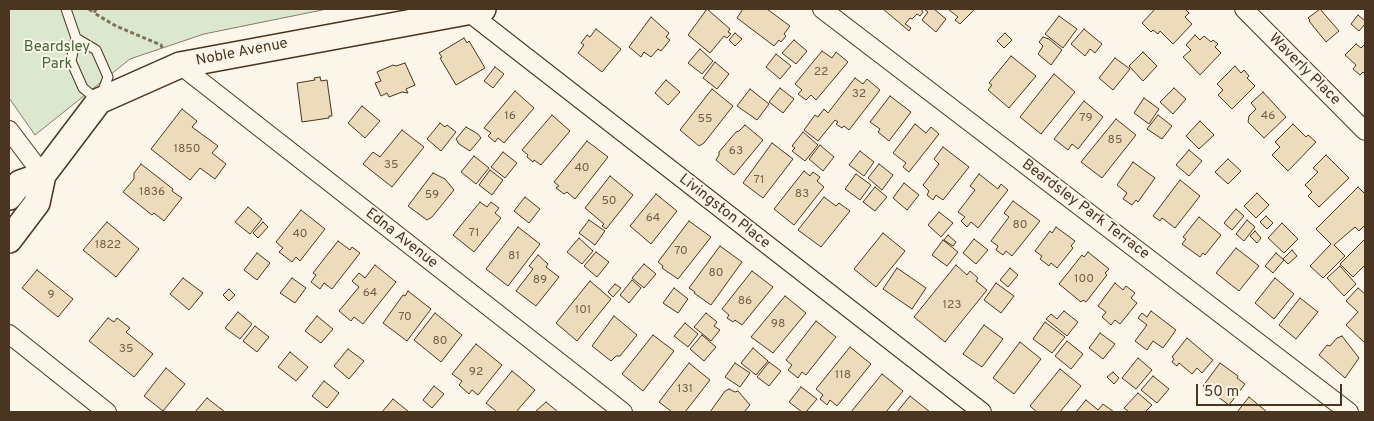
<!DOCTYPE html>
<style>
body{margin:0}
#map{position:relative;width:1374px;height:421px;overflow:hidden;background:#fbf6e9;font-family:Overpass,sans-serif}
canvas{display:block}
.frame{position:absolute;inset:0;border:10px solid #4a3520;pointer-events:none}
.scale{position:absolute;left:1196px;top:384px;width:146px;height:22px;box-sizing:border-box;border:2px solid #4a3520;border-top:0;padding-left:6px;font-size:15px;line-height:18px;white-space:nowrap;color:#4a3520;-webkit-text-stroke:4px #fbf6e9;paint-order:stroke}
</style>
<div id="map">
<canvas width="1374" height="421"></canvas>
<div class="frame"></div>
<div class="scale">50 m</div>
</div>
<script>
const ctx = document.querySelector('canvas').getContext('2d');
ctx.lineJoin = 'round';
function fill(path, color) { ctx.fillStyle = color; ctx.fill(path, 'evenodd'); }
const shape = rows => new Path2D(rows.map(r => 'M' + r).join(''));
function strokePath(path, color, width, dash) { ctx.strokeStyle = color; ctx.lineWidth = width; ctx.lineCap = dash ? 'butt' : 'round'; ctx.setLineDash(dash || []); ctx.stroke(path); }
function drawText(font, color, halo, rows, align = 'center') {
  ctx.font = font + ' Overpass,sans-serif'; ctx.lineWidth = 4; ctx.setLineDash([]); ctx.textBaseline = 'middle'; ctx.strokeStyle = halo; ctx.fillStyle = color; for (const [text, x, y, turn = 0] of rows) {
    ctx.save(); ctx.translate(x, y); ctx.rotate((+turn || 0) * Math.PI / 180); ctx.textAlign = isNaN(turn) ? turn : align; if (halo) ctx.strokeText(text, 0, 0); ctx.fillText(text, 0, 0); ctx.restore();
  }
}
const green = shape([
 [9,9,327,9,204,34,130,59,35,135,9,98,9,9]
]);
fill(green, '#dce7d0');
strokePath(green, '#887966', 1);
const building = shape([
 [707,9,730,29,728,32,731,34,727,38,724,36,710,53,688,35,707,9],
 [743,9,767,9,790,26,784,34,786,36,781,42,779,40,774,46,737,18,743,9],
 [883,9,921,9,923,12,920,16,917,14,912,19,910,18,905,24,911,28,909,31,883,9],
 [924,9,934,9,946,19,936,32,922,20,928,12,924,9],
 [948,9,975,9,960,24,955,20,958,17,948,9],
 [1155,9,1185,9,1189,13,1185,17,1192,24,1173,44,1160,31,1158,34,1153,30,1151,32,1142,23,1155,9],
 [1320,9,1339,31,1326,42,1309,21,1310,20,1308,18,1320,9],
 [1358,15,1365,21,1365,24,1359,31,1351,24,1358,15],
 [1059,16,1077,29,1063,48,1045,34,1059,16],
 [651,17,669,33,666,37,670,40,661,51,658,49,651,57,644,52,641,57,629,47,651,17],
 [596,29,621,49,602,72,578,53,584,45,581,43,587,35,590,37,596,29],
 [1084,29,1102,44,1095,53,1090,49,1085,56,1071,44,1084,29],
 [735,33,742,39,735,46,729,40,735,33],
 [1005,33,1012,40,1004,48,997,41,1005,33],
 [1195,35,1200,40,1204,36,1211,42,1213,40,1218,44,1215,47,1221,53,1200,75,1183,57,1191,50,1186,45,1195,35],
 [1043,37,1049,39,1062,50,1051,65,1038,54,1043,46,1039,42,1043,37],
 [464,38,467,43,469,41,485,68,456,85,440,58,442,57,439,53,464,38],
 [794,40,807,51,796,64,782,53,794,40],
 [1356,44,1361,48,1365,44,1365,74,1363,72,1360,75,1353,69,1356,65,1345,55,1356,44],
 [700,49,713,61,702,74,688,63,700,49],
 [822,51,832,58,836,52,848,62,816,100,811,95,806,100,798,94,802,90,795,84,822,51],
 [1143,52,1157,66,1143,81,1129,66,1143,52],
 [776,54,791,66,780,79,766,67,776,54],
 [1011,56,1036,76,1009,108,988,90,992,85,989,83,1011,56],
 [1115,58,1130,69,1113,90,1099,78,1115,58],
 [715,62,729,74,717,89,703,78,715,62],
 [405,63,415,85,406,89,408,93,402,92,389,97,387,93,381,96,375,83,381,81,377,72,393,65,396,66,405,63],
 [1235,66,1241,73,1244,70,1249,76,1247,78,1255,86,1232,109,1218,95,1223,90,1217,84,1235,66],
 [495,67,504,74,493,88,484,81,495,67],
 [1054,74,1075,92,1041,134,1020,117,1054,74],
 [320,77,321,81,327,80,332,116,329,116,329,118,302,122,297,83,315,80,314,78,320,77],
 [855,78,863,84,867,79,880,90,849,130,844,126,842,128,836,124,838,122,835,120,818,141,804,130,815,115,818,117,824,109,828,113,855,78],
 [666,80,680,92,668,105,655,93,666,80],
 [780,88,794,99,783,113,769,102,780,88],
 [1174,88,1186,99,1173,114,1160,102,1174,88],
 [712,89,733,106,704,143,699,146,680,130,712,89],
 [750,89,769,104,757,120,737,106,750,89],
 [515,91,534,108,504,143,498,138,495,142,488,136,491,133,484,128,515,91],
 [1263,92,1286,117,1264,138,1248,122,1249,116,1256,109,1251,103,1263,92],
 [890,96,911,112,889,141,878,132,880,129,870,122,890,96],
 [1144,98,1159,109,1149,124,1134,113,1144,98],
 [1084,101,1103,117,1078,149,1072,144,1068,150,1054,139,1084,101],
 [362,106,380,121,365,138,348,123,362,106],
 [182,109,197,121,192,127,218,146,212,153,226,164,215,179,200,168,190,180,151,149,182,109],
 [552,115,570,131,541,165,534,160,533,162,527,157,528,155,522,150,552,115],
 [1158,115,1172,126,1162,139,1147,129,1158,115],
 [1116,119,1136,135,1102,178,1081,162,1116,119],
 [1200,121,1214,135,1199,149,1186,136,1200,121],
 [440,123,445,127,447,125,456,132,441,151,427,139,440,123],
 [915,124,926,133,931,127,939,134,909,172,903,167,906,163,893,153,915,124],
 [1293,124,1306,137,1308,135,1316,142,1288,171,1272,155,1280,147,1275,142,1293,124],
 [745,125,763,140,734,175,716,160,719,155,719,152,736,132,739,131,745,125],
 [466,127,478,134,481,138,470,151,459,144,456,139,466,127],
 [402,130,424,147,392,187,363,164,373,152,380,157,402,130],
 [803,132,818,145,805,161,792,151,795,148,792,146,803,132],
 [587,141,608,157,575,199,567,192,564,194,556,188,559,186,554,182,587,141],
 [772,143,793,159,763,198,743,183,772,143],
 [820,145,834,157,823,171,809,159,820,145],
 [943,147,969,167,943,200,936,195,933,200,927,195,929,191,923,185,939,164,934,159,943,147],
 [1189,150,1202,161,1189,176,1176,165,1189,150],
 [860,151,874,162,864,176,849,165,860,151],
 [503,152,517,163,505,178,491,167,503,152],
 [1326,155,1349,178,1319,207,1308,196,1312,192,1305,185,1318,172,1313,168,1326,155],
 [474,156,489,168,476,184,461,172,474,156],
 [1228,159,1241,171,1228,184,1215,172,1228,159],
 [1133,162,1155,178,1138,202,1136,200,1132,205,1123,199,1127,193,1117,185,1133,162],
 [141,164,173,189,172,191,182,198,164,221,154,213,152,215,123,192,134,179,134,173,141,164],
 [879,164,893,175,882,190,868,178,879,164],
 [490,170,503,180,492,195,479,185,490,170],
 [804,171,810,176,813,172,820,177,817,181,824,187,794,225,774,209,804,171],
 [433,173,445,179,454,190,432,217,427,220,408,206,433,173],
 [856,174,871,185,860,200,845,189,856,174],
 [979,174,998,189,1001,184,1008,190,978,228,971,222,967,227,961,221,965,217,958,212,975,190,970,186,979,174],
 [610,176,633,195,606,229,602,226,604,224,585,208,610,176],
 [1180,180,1200,196,1175,228,1162,218,1160,221,1153,216,1180,180],
 [904,183,919,195,907,210,893,198,904,183],
 [875,187,887,197,875,211,863,202,875,187],
 [1358,187,1365,194,1365,225,1359,231,1355,227,1334,245,1345,256,1323,278,1310,266,1331,244,1316,229,1358,187],
 [1257,193,1269,205,1256,218,1244,206,1257,193],
 [656,194,677,211,651,244,630,226,656,194],
 [525,197,540,209,529,223,514,211,525,197],
 [824,197,836,206,839,203,850,211,821,247,798,230,824,197],
 [1013,201,1040,221,1012,256,1006,251,1003,255,996,250,998,246,991,241,1009,217,1004,213,1013,201],
 [480,202,487,207,491,202,499,208,495,213,501,218,474,252,453,235,480,202],
 [248,207,262,219,250,234,235,222,248,207],
 [1236,209,1244,216,1232,230,1224,223,1236,209],
 [301,210,325,229,300,261,296,257,292,262,279,252,283,248,276,242,301,210],
 [939,212,953,223,941,237,928,225,939,212],
 [1266,216,1273,223,1267,229,1260,222,1266,216],
 [1199,217,1221,235,1205,255,1203,253,1200,257,1182,244,1186,239,1183,237,1199,217],
 [589,220,605,231,595,245,579,233,589,220],
 [1247,220,1255,227,1244,241,1236,234,1247,220],
 [689,221,711,237,678,279,662,268,663,266,658,262,689,221],
 [107,222,139,249,116,277,83,250,107,222],
 [263,222,268,227,258,238,253,233,263,222],
 [1282,223,1298,239,1284,253,1268,238,1282,223],
 [518,227,540,244,508,286,486,269,518,227],
 [1056,227,1075,241,1071,246,1073,248,1057,268,1051,263,1049,266,1040,259,1042,256,1035,251,1050,231,1052,233,1056,227],
 [1255,231,1261,238,1257,243,1250,236,1255,231],
 [883,233,905,251,876,287,854,269,883,233],
 [948,235,956,242,953,246,944,240,948,235],
 [579,238,593,251,582,264,567,252,579,238],
 [974,239,988,250,976,264,963,253,974,239],
 [1365,239,1365,265,1353,277,1340,264,1365,239],
 [943,240,958,252,947,266,932,255,943,240],
 [338,241,350,250,352,247,360,253,332,289,324,283,320,289,311,282,316,275,313,273,338,241],
 [720,246,742,262,711,305,694,293,695,292,689,288,720,246],
 [1236,248,1259,266,1239,291,1216,273,1236,248],
 [1292,250,1297,256,1288,264,1283,259,1292,250],
 [596,252,609,262,597,277,584,266,596,252],
 [1088,252,1109,269,1105,273,1107,275,1086,302,1083,300,1081,302,1059,284,1082,255,1084,257,1088,252],
 [257,253,270,263,257,280,244,270,257,253],
 [1276,253,1284,260,1273,273,1265,266,1276,253],
 [538,255,548,264,546,267,559,277,536,306,516,291,533,269,529,266,538,255],
 [644,264,656,274,644,288,632,278,644,264],
 [375,265,396,282,363,324,354,317,351,321,339,311,359,287,352,281,359,273,365,278,375,265],
 [956,265,967,275,970,271,978,278,976,281,987,290,945,342,914,317,956,265],
 [1340,266,1356,284,1344,296,1327,278,1340,266],
 [897,268,926,288,912,309,883,289,897,268],
 [1010,268,1018,275,1008,287,1000,280,1010,268],
 [37,270,73,299,58,317,22,288,37,270],
 [752,271,773,287,742,325,735,320,733,322,727,318,729,315,722,309,752,271],
 [183,278,203,293,189,310,170,294,183,278],
 [292,278,306,288,295,303,280,293,292,278],
 [1275,278,1294,294,1274,319,1255,303,1275,278],
 [632,280,641,288,629,303,620,295,632,280],
 [590,281,611,299,577,341,556,323,590,281],
 [996,283,1014,296,1001,313,984,300,996,283],
 [1115,283,1123,290,1126,286,1135,293,1131,298,1137,303,1120,324,1115,320,1111,325,1102,317,1106,312,1098,306,1115,283],
 [615,284,621,288,613,297,608,292,615,284],
 [674,288,688,299,678,313,663,303,674,288],
 [1358,288,1365,294,1365,343,1346,325,1358,312,1346,301,1358,288],
 [229,289,235,295,229,301,223,295,229,289],
 [408,291,431,309,407,341,383,323,403,295,405,296,408,291],
 [785,296,806,313,773,353,751,337,785,296],
 [1300,298,1318,312,1296,339,1279,325,1300,298],
 [1064,311,1078,322,1067,336,1046,319,1051,314,1057,319,1064,311],
 [1151,311,1176,330,1163,348,1153,341,1147,350,1135,341,1147,325,1138,318,1142,313,1147,317,1151,311],
 [238,312,252,324,240,339,225,328,238,312],
 [435,313,462,335,441,362,414,340,435,313],
 [706,313,717,322,714,326,720,330,711,341,694,327,706,313],
 [317,316,333,329,321,343,305,331,317,316],
 [614,316,637,335,620,356,616,356,611,361,592,346,614,316],
 [108,318,114,322,117,318,130,328,126,332,153,354,134,377,89,341,108,318],
 [816,321,836,337,806,375,802,372,798,378,788,370,792,365,786,360,816,321],
 [1045,322,1065,337,1052,353,1033,339,1045,322],
 [685,323,698,334,688,347,674,336,685,323],
 [984,325,1003,339,982,367,963,354,984,325],
 [255,326,269,337,257,352,243,341,255,326],
 [1100,333,1115,344,1103,359,1089,348,1100,333],
 [653,335,674,351,643,391,622,374,653,335],
 [702,335,716,347,704,361,690,349,702,335],
 [1342,336,1359,358,1345,378,1319,355,1327,345,1330,346,1337,338,1342,336],
 [1187,338,1213,360,1202,373,1197,368,1192,374,1179,363,1177,366,1172,362,1174,359,1172,357,1187,338],
 [1067,341,1083,354,1071,369,1055,356,1067,341],
 [1020,342,1041,359,1014,394,993,378,1020,342],
 [476,344,502,365,478,395,472,390,469,394,459,385,462,381,452,374,476,344],
 [850,347,871,364,837,406,830,400,827,405,820,399,823,395,816,389,850,347],
 [753,348,768,361,756,375,741,363,753,348],
 [348,349,364,361,349,379,334,366,348,349],
 [290,352,308,367,296,381,278,367,290,352],
 [1138,358,1152,370,1136,389,1122,378,1138,358],
 [769,362,781,371,769,386,757,377,769,362],
 [689,363,710,380,685,412,672,412,659,402,689,363],
 [735,363,750,373,740,387,725,377,735,363],
 [1220,363,1238,376,1237,378,1245,384,1229,405,1203,386,1220,363],
 [166,368,185,384,163,411,144,396,166,368],
 [1060,369,1081,386,1060,412,1037,412,1030,406,1060,369],
 [512,371,535,390,516,412,497,412,486,403,512,371],
 [1113,372,1119,378,1114,384,1107,377,1113,372],
 [882,374,903,391,886,412,851,412,882,374],
 [1153,376,1169,389,1157,403,1141,390,1153,376],
 [324,381,339,393,327,408,312,396,324,381],
 [434,386,444,394,432,408,423,400,434,386],
 [801,387,817,399,806,412,802,412,789,402,801,387],
 [729,389,735,392,738,391,750,405,744,412,710,412,725,391,729,389],
 [1138,393,1152,405,1145,412,1129,412,1124,408,1138,393],
 [910,396,930,412,897,412,910,396],
 [1249,397,1267,412,1240,412,1238,411,1249,397],
 [207,398,225,412,195,412,207,398],
 [393,399,409,412,382,412,393,399],
 [1086,400,1098,410,1103,404,1114,412,1076,412,1086,400],
 [546,402,558,412,535,412,546,402]
]);
fill(building, '#ecdcbc');
strokePath(building, '#4a3520', 1);
const lane = shape([
 [66,9,76,38,71,61,83,88,99,101,108,77,96,50,76,38]
]);
const street = shape([
 [822,9,1349,412],
 [1244,9,1365,131],
 [467,11,982,412],
 [180,65,623,412],
 [9,130,43,175],
 [9,334,107,412]
]);
const secondary = shape([
 [9,197,20,183,43,175],
 [9,240,37,203,43,175,99,101,180,65,483,9]
]);
strokePath(lane, '#4a3520', 11);
strokePath(street, '#4a3520', 20);
strokePath(secondary, '#4a3520', 28);
strokePath(shape([
 [89,9,94,13],
 [96,9,94,13,116,26,161,45,163,50]
]), '#7f6f5c', 3, [4, 2.5]);
strokePath(lane, '#fbf6e9', 9);
strokePath(street, '#fbf6e9', 18);
strokePath(secondary, '#fbf6e9', 25);
drawText('12px', '#725f47', null, [
 ["22",821,73],
 ["32",859,95],
 ["16",510,117],
 ["46",1268,117],
 ["79",1086,119],
 ["55",705,120],
 ["85",1115,141],
 ["1850",187,150],
 ["63",736,152],
 ["35",391,166],
 ["40",582,169],
 ["71",759,181],
 ["1836",152,193],
 ["83",802,195],
 ["59",432,196],
 ["50",609,202],
 ["64",653,219],
 ["80",1020,226],
 ["71",474,234],
 ["40",300,235],
 ["1822",108,246],
 ["70",681,252],
 ["81",514,257],
 ["80",716,274],
 ["100",1084,280],
 ["89",540,281],
 ["64",370,294],
 ["9",51,296],
 ["86",745,302],
 ["123",952,306],
 ["101",583,311],
 ["70",405,318],
 ["98",778,325],
 ["80",440,342],
 ["35",126,350],
 ["92",476,373],
 ["118",843,376],
 ["131",685,390]
]);
drawText('15px', '#436837', '#fbf6e9', [
 ["Beardsley",57,48],
 ["Park",57,65]
]);
drawText('15px', '#4a3520', '#fbf6e9', [
 ["Noble Avenue",242,53,-11],
 ["Waverly Place",1304,70,45],
 ["Beardsley Park Terrace",1085,210,37],
 ["Livingston Place",724,212,38],
 ["Edna Avenue",401,239,38]
]);
</script>
